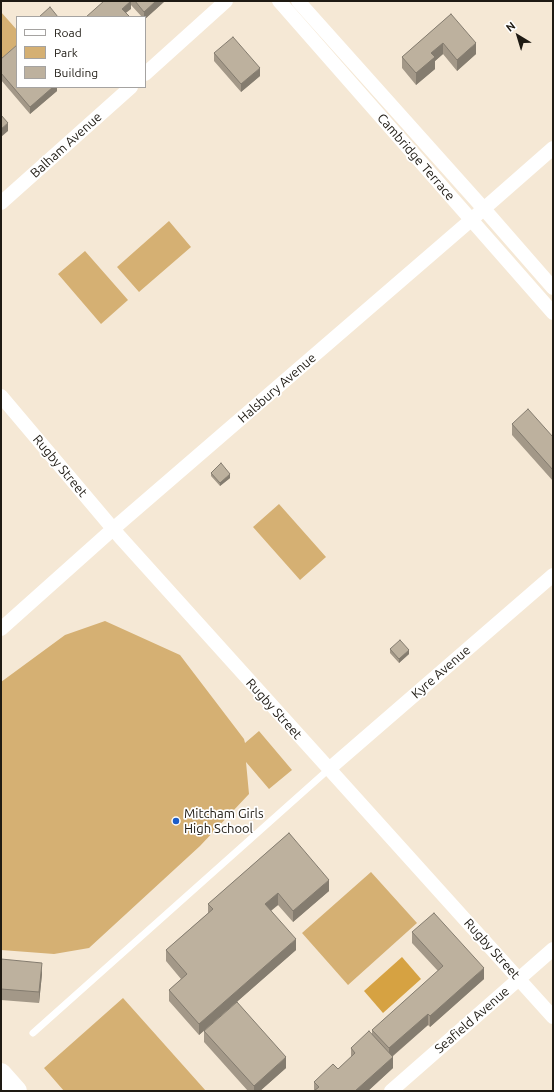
<!DOCTYPE html>
<style>
body{margin:0}
#map{position:relative;width:554px;height:1092px;overflow:hidden;background:#f5e8d5;font-family:Ubuntu,sans-serif}
canvas{display:block}
.frame{position:absolute;inset:0;border:2px solid #1e1a13;pointer-events:none}
.legend{position:absolute;left:16px;top:16px;width:130px;height:72px;box-sizing:border-box;background:#fff;border:1px solid #a5a3a1;margin:0;padding:5px 7px;list-style:none;font-size:12px;color:#1e1a13}
.legend li{display:flex;align-items:center;gap:8px;height:20px}
.legend b{width:20px;border:1px solid #a5a3a1}
.north{position:absolute;left:498px;top:16px;width:40px;height:40px;-webkit-text-stroke:3px #fff;paint-order:stroke;rotate:322deg;font-size:11px;font-weight:700;line-height:16px;text-align:center;color:#1e1a13}
.north::after{content:'';display:block;margin:auto;width:14px;height:18px;background:#1e1a13;clip-path:polygon(50% 0,100% 100%,50% 72%,0 100%)}
</style>
<div id="map">
<canvas width="554" height="1092"></canvas>
<div class="frame"></div>
<ul class="legend">
<li><b style="height:5px;background:#fff"></b>Road</li>
<li><b style="height:11px;background:#d5b073"></b>Park</li>
<li><b style="height:11px;background:#bdb19e"></b>Building</li>
</ul>
<div class="north">N</div>
</div>
<script>
const ctx = document.querySelector('canvas').getContext('2d');
ctx.lineJoin = 'round';
function fill(path, color) { ctx.fillStyle = color; ctx.fill(path, 'evenodd'); }
const shape = rows => new Path2D(rows.map(r => 'M' + r).join(''));
function strokePath(path, color, width, dash) { ctx.strokeStyle = color; ctx.lineWidth = width; ctx.lineCap = dash ? 'butt' : 'round'; ctx.setLineDash(dash || []); ctx.stroke(path); }
function drawText(font, color, halo, rows, align = 'center') {
  ctx.font = font + ' Ubuntu,sans-serif'; ctx.lineWidth = 3.5; ctx.setLineDash([]); ctx.textBaseline = 'middle'; ctx.strokeStyle = halo; ctx.fillStyle = color; for (const [text, x, y, turn = 0] of rows) {
    ctx.save(); ctx.translate(x, y); ctx.rotate((+turn || 0) * Math.PI / 180); ctx.textAlign = isNaN(turn) ? turn : align; if (halo) ctx.strokeText(text, 0, 0); ctx.fillText(text, 0, 0); ctx.restore();
  }
}
fill(shape([
 [1,12,17,30,17,45,1,59],
 [169,221,191,247,139,292,117,267],
 [85,251,128,300,101,324,58,274],
 [279,504,326,557,300,580,253,527],
 [105,621,180,655,244,739,245,743,259,731,292,770,269,789,246,762,249,794,200,846,89,948,54,954,1,950,1,682,65,635],
 [371,872,417,923,348,985,302,933],
 [123,998,206,1091,64,1091,44,1068]
]), '#d5b073');
fill(shape([
 [402,957,421,979,383,1013,364,991]
]), '#d6a242');
strokePath(shape([
 [33,1033,329,769]
]), '#fff', 7);
strokePath(shape([
 [279,1,553,313],
 [298,1,484,209,553,288],
 [145,74,226,1],
 [1,203,131,87],
 [1,396,120,537,553,1017],
 [1,629,113,529,471,220,553,148],
 [329,769,553,575],
 [391,1091,553,949]
]), '#fff', 14);
strokePath(shape([
 [1,1073,17,1091]
]), '#fff', 20);
fill(shape([
 [104,1,165,1,145,19,145,17,142,17,131,5,131,9],
 [451,14,476,54,457,71,443,54,435,61,435,69,416,85,402,68,402,57],
 [214,53,260,76,241,92,214,61],
 [1,59,17,87,57,87,57,91,30,114,1,80],
 [512,424,553,437,553,481,512,435],
 [211,473,230,478,220,486,211,476],
 [390,649,409,654,399,663,390,653],
 [289,833,329,891,293,922,278,905,271,911,296,950,199,1035,169,1001,169,990,181,979,166,961,166,950,208,913,208,904],
 [412,932,484,979,430,1027,428,1025,392,1057,393,1068,368,1091,314,1091,314,1082,338,1069,351,1057,351,1048,372,1035,372,1030,438,971,412,943],
 [1,959,42,974,39,1003,1,1000],
 [204,1031,286,1068,260,1091,248,1091,204,1042]
]), '#a39888');
fill(shape([
 [131,1,131,9,122,16,122,9],
 [156,1,165,1,145,19,145,17,144,17,144,12],
 [443,43,443,54,435,61,435,69,416,85,416,73,431,53],
 [476,43,476,54,457,71,457,60],
 [260,68,260,76,241,92,241,84],
 [53,87,57,87,57,91,30,114,30,107],
 [8,123,8,131,1,137,1,129],
 [230,474,230,478,220,486,220,483],
 [409,650,409,654,399,663,399,659],
 [329,880,329,891,293,922,293,911],
 [278,893,278,905,265,915,265,904],
 [296,939,296,950,199,1035,199,1024],
 [42,963,42,974,39,1003,39,992],
 [484,968,484,979,430,1027,430,1016],
 [428,1014,428,1025,389,1059,389,1048],
 [286,1057,286,1068,260,1091,254,1091,254,1086],
 [393,1057,393,1068,368,1091,355,1091]
]), '#847c6f');
const building = shape([
 [104,1,131,1,122,9,130,17,86,17,104,1],
 [135,1,156,1,144,12,135,1],
 [50,7,58,17,39,17,50,7],
 [451,14,476,43,457,60,443,43,431,53,435,57,416,73,402,57,451,14],
 [233,37,260,68,241,84,214,53,233,37],
 [17,45,17,87,53,87,30,107,1,73,1,59,17,45],
 [1,115,8,123,1,129,1,115],
 [528,409,553,437,553,470,512,424,528,409],
 [221,463,230,474,220,483,211,473,221,463],
 [400,640,409,650,399,659,390,649,400,640],
 [289,833,329,880,293,911,278,893,265,904,296,939,199,1024,169,990,187,974,166,950,213,909,208,904,289,833],
 [434,913,484,968,430,1016,428,1014,389,1048,372,1030,443,966,412,932,434,913],
 [1,959,42,963,39,992,1,989,1,959],
 [237,1002,286,1057,254,1086,204,1031,237,1002],
 [369,1031,393,1057,355,1091,314,1091,319,1087,314,1082,333,1064,338,1069,355,1053,351,1048,369,1031]
]);
fill(building, '#bdb19e');
strokePath(building, '#847c6f', 1);
for (const [x, y, r, color] of [
 [176,821,4,"#1b5dc9"]
]) { const dot = new Path2D(); dot.arc(x, y, r, 0, 2 * Math.PI); ctx.fillStyle = color; ctx.fill(dot); strokePath(dot, '#fff', 1.5); }
drawText('13px', '#1e1a13', '#fff', [
 ["Balham Avenue",66,145,-42],
 ["Cambridge Terrace",416,157,49],
 ["Halsbury Avenue",277,388,-41],
 ["Rugby Street",60,466,50],
 ["Kyre Avenue",441,672,-41],
 ["Rugby Street",274,709,48],
 ["Rugby Street",492,949,48],
 ["Seafield Avenue",472,1020,-41]
]);
drawText('13px', '#1e1a13', '#fff', [
 ["Mitcham Girls",184,814],
 ["High School",184,829]
], 'left');
</script>
